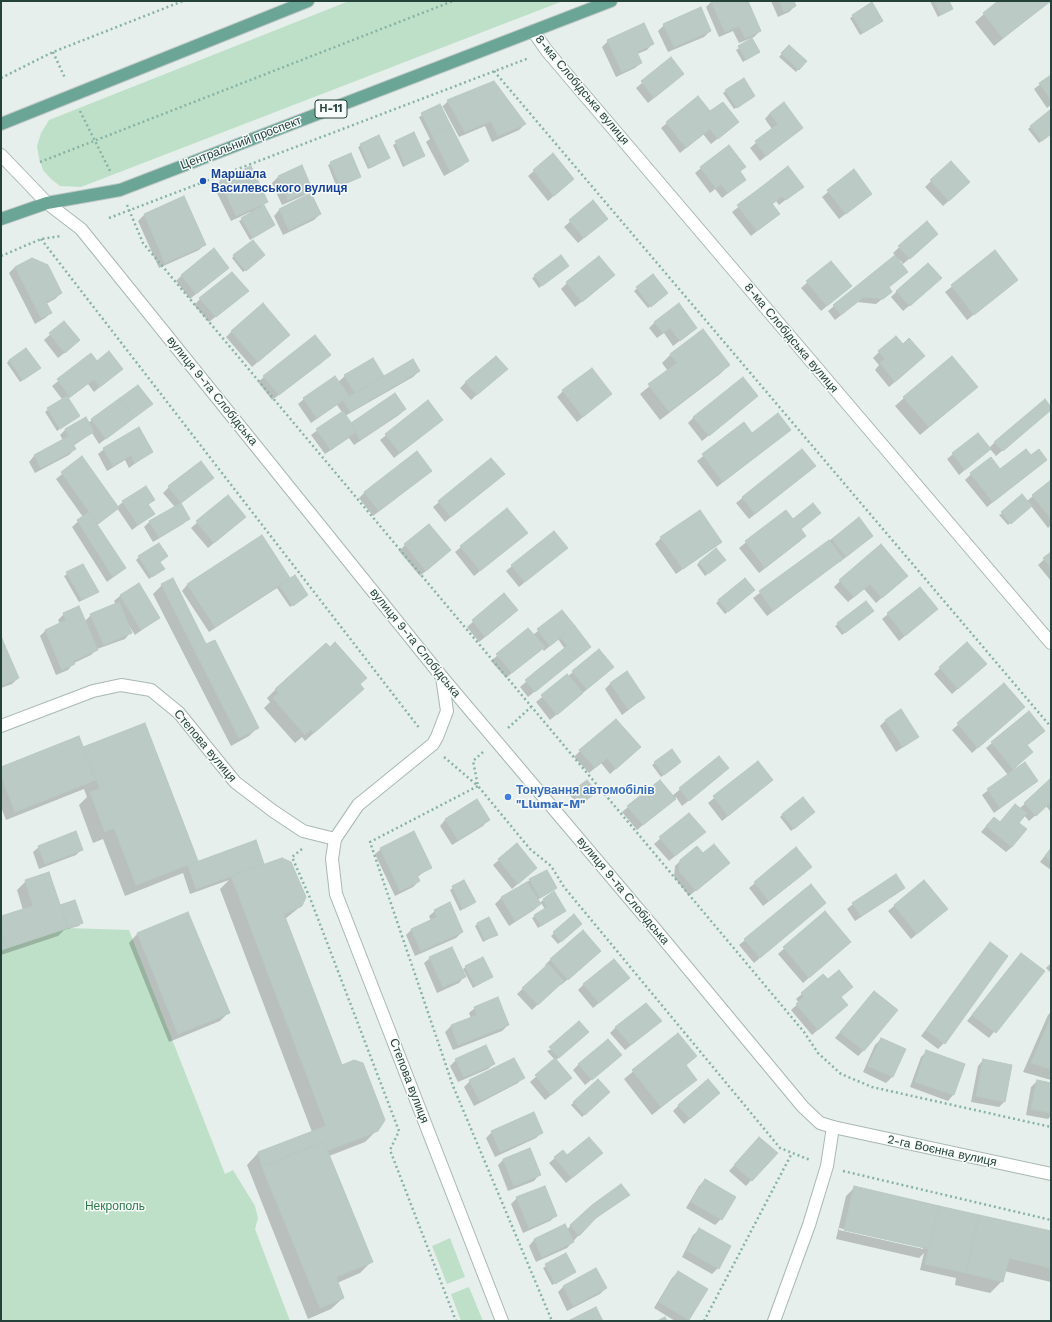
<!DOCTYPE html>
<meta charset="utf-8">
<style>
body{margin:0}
#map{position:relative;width:1052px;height:1322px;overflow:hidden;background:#e6efeb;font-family:"Work Sans",sans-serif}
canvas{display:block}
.frame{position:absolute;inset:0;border:2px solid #24423a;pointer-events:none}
</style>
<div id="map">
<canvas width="1052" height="1322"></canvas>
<div class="frame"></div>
</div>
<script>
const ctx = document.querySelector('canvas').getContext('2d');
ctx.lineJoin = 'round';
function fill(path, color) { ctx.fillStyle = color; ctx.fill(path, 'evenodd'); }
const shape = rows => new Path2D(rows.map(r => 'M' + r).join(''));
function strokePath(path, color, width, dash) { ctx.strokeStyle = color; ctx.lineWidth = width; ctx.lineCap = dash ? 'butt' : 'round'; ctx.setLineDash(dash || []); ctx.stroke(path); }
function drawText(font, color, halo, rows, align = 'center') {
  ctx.font = font + ' "Work Sans",sans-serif'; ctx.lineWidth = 3; ctx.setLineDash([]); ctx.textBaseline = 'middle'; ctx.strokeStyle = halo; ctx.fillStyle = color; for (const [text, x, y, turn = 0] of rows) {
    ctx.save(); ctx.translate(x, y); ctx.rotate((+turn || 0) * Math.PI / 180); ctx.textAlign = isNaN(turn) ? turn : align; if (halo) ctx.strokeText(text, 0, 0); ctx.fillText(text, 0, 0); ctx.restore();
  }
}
fill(shape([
 [349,1,563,1,81,187,60,186,51,179,43,170,39,158,37,146,41,133,49,120],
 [68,928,129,930,225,1174,233,1170,255,1206,258,1218,255,1229,290,1321,1,1321,1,950],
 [450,1238,465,1277,447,1284,432,1246],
 [469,1287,483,1321,461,1321,451,1294]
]), '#bfe0c8');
fill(shape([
 [712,1,746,1,760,31,754,37,739,43,733,31,719,37,706,7],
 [771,1,793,1,795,6,789,12,778,17],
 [930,1,948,1,952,8,938,17],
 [999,1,1050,1,994,46,975,22],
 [872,4,879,23,860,35,850,18],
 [664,25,710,31,704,37,668,52,658,31],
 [752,40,759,52,743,62,736,50],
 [608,41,652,44,647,50,637,54,641,63,635,68,616,77,602,47],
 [789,46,805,61,796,72,779,57],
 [671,59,683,74,648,103,636,88],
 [1051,76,1051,105,1047,108,1034,89],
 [726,91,751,98,734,109,723,93],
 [698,97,710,113,732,127,711,144,703,134,680,153,661,128],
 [448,101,525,124,519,130,492,142,485,126,459,137,443,107,441,108,467,161,462,166,444,176,426,142,430,139,419,117,439,105,441,108],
 [1050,111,1051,134,1039,143,1028,129],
 [770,113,802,128,760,161,750,148,772,129,765,119],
 [414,134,424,156,403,167,393,145],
 [379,136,389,158,368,169,358,147],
 [350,154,360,177,337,188,328,165],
 [553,155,573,179,548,201,528,176],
 [301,166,311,189,305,195,282,205,272,183,278,177],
 [250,167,266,201,263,205,274,225,250,240,239,221,251,214,250,212,231,221,214,187,220,181],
 [745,167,739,172,745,180,722,198,715,189,710,193,695,173,701,168],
 [788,168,803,186,779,205,776,201,771,205,778,214,751,236,732,212],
 [853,171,865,199,839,219,822,197],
 [931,181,963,188,943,206,925,187],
 [310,195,320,214,314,220,283,235,274,216,279,210],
 [184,197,205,244,199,250,159,268,138,221,144,215],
 [592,202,601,224,578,243,564,227],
 [927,222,931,240,903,264,900,260,898,261,907,272,888,288,891,292,876,304,857,302,835,320,828,311,896,256,893,253],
 [995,252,1011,285,967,320,945,292],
 [234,256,262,258,243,272,232,258],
 [32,259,61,293,55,299,46,304,51,313,45,318,35,324,9,273,15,267],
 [831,262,851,286,821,311,801,288],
 [228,268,190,299,176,281,182,275],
 [565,268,539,288,532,278,535,276],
 [653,275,665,295,648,308,634,291],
 [608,281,575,307,561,289,567,283],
 [935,284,903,311,891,297,897,291],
 [242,296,209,322,194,305,200,299],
 [64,322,73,346,58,358,44,340],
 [655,322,690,333,673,346,664,333,657,338,649,328],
 [232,331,283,340,252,367,226,337],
 [879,352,918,362,889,387,875,370,879,365,873,358],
 [671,354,729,365,720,374,660,420,640,394,668,371,662,363],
 [91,355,96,362,122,369,94,392,88,384,68,399,76,418,57,431,45,412,62,399,52,386],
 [9,360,37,371,20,382,7,363],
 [324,361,272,400,258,382,264,377],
 [506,369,471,400,460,388,466,382],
 [419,371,413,377,345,416,351,424,405,409,399,415,354,445,349,438,325,454,311,435,342,412,337,405,311,423,298,404,304,399,338,382,345,376,383,377],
 [977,387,920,435,895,406,904,398],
 [563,391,611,394,577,422,557,397],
 [757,396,702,441,688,423,694,417],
 [428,402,442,420,394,458,380,440],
 [1051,409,996,456,990,449,959,475,947,459,953,454,989,448,995,442],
 [92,420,130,420,99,444,92,433,73,446,75,449,69,455,35,473,29,462,34,456,63,440,60,435,66,429,88,423],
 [744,424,752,434,789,430,717,487,697,461],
 [104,449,152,451,129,468,125,460,107,471,98,454],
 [802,450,809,471,749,519,736,503],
 [82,458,117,507,123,502,154,500,148,505,153,514,132,530,117,508,97,525,125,568,107,582,72,527,83,517,56,479],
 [491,459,503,474,445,522,433,507],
 [1046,460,987,507,965,480,971,474,1000,471],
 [431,471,373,516,359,498,365,492],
 [1051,481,1051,525,1048,528,1031,506,1008,525,999,515,1027,501],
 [207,483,180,503,189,519,183,524,153,542,144,527,150,521,175,507,163,493,169,487],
 [227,496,239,522,208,548,191,528],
 [507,509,526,533,474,576,455,552],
 [785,511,792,520,820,513,800,530,805,536,799,542,759,573,739,548],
 [858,519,872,536,840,562,839,561,767,616,753,598],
 [262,536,289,578,285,581,307,595,290,607,277,588,209,632,182,591,187,585],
 [661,538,721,542,676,574,655,544],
 [405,545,444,556,420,576,399,551],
 [560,553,519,587,506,571,512,566],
 [1051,553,1051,581,1038,565],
 [139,557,159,562,163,569,149,579,136,560],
 [699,562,722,562,705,576,697,565],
 [82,565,98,592,79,602,64,576],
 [172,580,206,645,258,727,249,736,231,746,153,594,162,585],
 [745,580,751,593,725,614,716,603],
 [840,581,901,581,876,603,864,589,848,602,834,587],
 [138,585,158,618,135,635,128,624,130,633,125,639,97,649,91,655,74,663,68,670,56,675,40,636,45,631,60,624,58,620,64,614,85,621,91,615,116,604,114,601,120,596],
 [504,595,511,616,479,642,467,627],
 [937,609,899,641,882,619,888,614],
 [562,611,587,649,528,697,520,687,565,649,558,639,544,651,542,648,506,678,491,661,528,629,533,635],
 [870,614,842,635,835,626,838,624],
 [1,639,18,678,12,684,1,688],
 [599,651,607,673,550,720,536,702],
 [940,668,980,669,952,694,934,674],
 [611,683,644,698,622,715,605,689],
 [1004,684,1018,712,972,753,952,730],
 [359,685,363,689,305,741,302,737,295,743,264,708,270,702,267,698,276,689],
 [886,720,918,737,896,752,880,726],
 [1038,737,1026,746,1032,752,1008,775,986,748,992,743],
 [83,748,197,861,194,864,263,864,260,867,301,906,285,919,342,1067,377,1130,365,1142,329,1156,371,1262,360,1273,337,1283,343,1298,331,1309,308,1319,247,1165,258,1153,312,1132,220,889,229,880,190,894,183,873,125,896,103,839,93,843,79,805,87,797,84,789,6,820,1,807,1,768],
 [580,751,634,753,610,774,601,763,589,773,574,757],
 [719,757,722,774,682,806,676,797,637,830,622,812,660,781,672,796],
 [758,762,772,780,722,821,708,803],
 [655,763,678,765,661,777,652,765],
 [1024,763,1037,781,994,813,982,795],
 [1051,780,1051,812,1046,806,1029,821,1024,815,1018,823,1012,847,1006,852,981,832,988,824,1000,823,1015,805,1019,809],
 [572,793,593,794,578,806,570,795],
 [476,801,488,820,483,826,452,845,440,826,445,820],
 [689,814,699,837,669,861,654,844],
 [783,814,811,815,791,831,780,817],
 [517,845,536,868,512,889,493,865],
 [39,847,81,850,76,855,39,869,33,852],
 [1051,848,1051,870,1040,862],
 [381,849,430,868,417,877,419,881,413,887,395,896,375,854],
 [703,854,722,869,689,896,674,877,675,866,681,860],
 [805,873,763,906,749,888,755,883],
 [530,880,556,888,537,900,539,903,554,893,565,911,538,928,532,918,545,909,541,903,534,910,509,926,495,904,501,898],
 [26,881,81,923,79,926,64,930,58,936,1,955,1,918,23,910,17,890],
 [463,881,474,902,460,911,450,890],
 [924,881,941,914,911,939,888,911],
 [811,885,825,903,754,963,739,945],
 [904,888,898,893,855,921,847,909,853,904],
 [435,911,462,932,456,938,415,956,406,935,412,929,431,921,429,916],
 [825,912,844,947,803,983,778,954],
 [574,916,578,927,558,944,551,936],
 [477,924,497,934,483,942,475,926],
 [583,931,594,957,561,985,560,983,532,1010,517,994,546,967,545,965,550,960],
 [137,934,229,1012,220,1021,169,1042,129,943],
 [990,944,944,1043,938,1049,921,1036],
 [430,958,464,977,459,983,437,993,424,963],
 [1016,960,1043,971,989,1038,967,1021],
 [1051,963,1051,973,1046,968],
 [466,967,492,977,473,988,463,969],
 [823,976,847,1005,812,1035,791,1010,799,1003,796,999],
 [629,978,593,1008,578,990,584,984],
 [874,992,864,1050,858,1056,835,1038],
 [475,1008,508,1025,502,1031,453,1050,445,1032,451,1026,471,1018,469,1013],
 [1051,1012,1051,1080,1023,1072,1048,1015],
 [661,1021,625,1050,610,1033,616,1027],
 [678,1034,695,1056,685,1066,695,1080,652,1115,624,1079],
 [585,1035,556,1060,565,1084,545,1100,530,1082,555,1060,547,1051],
 [881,1039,904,1050,892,1077,886,1083,863,1072,875,1045],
 [927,1051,953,1095,948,1101,910,1087,921,1057],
 [456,1060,494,1064,488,1069,458,1082,450,1066],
 [615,1060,585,1085,573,1070,578,1065],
 [983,1060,1004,1102,999,1107,971,1102,978,1066],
 [523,1077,518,1083,474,1106,464,1087,470,1081],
 [598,1081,608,1092,582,1117,571,1105],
 [1037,1081,1051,1084,1051,1116,1048,1119,1026,1115,1031,1087],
 [713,1099,684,1124,673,1111,679,1105],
 [492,1132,542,1132,536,1138,495,1157,486,1138],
 [754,1144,776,1153,746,1186,729,1171],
 [567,1156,595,1159,566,1183,549,1163,555,1158],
 [503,1160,539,1175,534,1181,508,1191,498,1165],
 [705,1180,721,1219,715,1225,686,1208,699,1186],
 [855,1187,1051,1232,1051,1282,1004,1271,1002,1281,990,1293,955,1285,956,1278,920,1270,924,1253,919,1258,836,1239,846,1196],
 [839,1228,923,1247,923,1249,839,1230],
 [629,1195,591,1222,567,1248,536,1262,529,1246,534,1240,565,1226,567,1230,571,1225],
 [517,1198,556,1216,550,1221,523,1233,511,1204],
 [699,1230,718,1268,712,1274,682,1257,693,1235],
 [566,1254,575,1272,552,1285,543,1268],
 [678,1272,689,1320,687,1321,675,1321,654,1308,672,1278],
 [563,1287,606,1288,600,1294,567,1311,558,1292]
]), '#0003');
const building = shape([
 [711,1,748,1,761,31,745,38,739,26,725,32,711,1],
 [779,1,794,1,796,6,784,12,779,1],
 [934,1,949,1,953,9,941,15,934,1],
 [998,1,1051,1,1003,38,983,13,998,1],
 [872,2,883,21,863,33,852,15,872,2],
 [701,7,711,31,674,47,663,24,701,7],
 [644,23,654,44,637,52,642,63,622,72,607,40,644,23],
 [752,38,760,52,746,60,738,46,752,38],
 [789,45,807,61,799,70,781,53,789,45],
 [671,57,684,74,654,98,641,81,671,57],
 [1051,75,1051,100,1039,83,1051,75],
 [744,78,755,96,737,108,725,90,744,78],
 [494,81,526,124,498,136,491,121,465,132,447,100,494,81],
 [698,96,710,111,723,102,739,122,718,139,710,129,686,148,666,122,698,96],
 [784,102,803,128,766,156,755,141,778,124,770,113,784,102],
 [440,104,451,126,432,135,421,113,440,104],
 [1050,110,1051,134,1042,141,1030,126,1050,110],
 [451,126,469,161,450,171,432,135,451,126],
 [414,132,425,156,405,165,395,141,414,132],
 [379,135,390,158,370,168,360,144,379,135],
 [729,145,746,167,740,171,746,180,728,193,721,184,716,188,700,167,729,145],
 [351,153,361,177,340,186,330,162,351,153],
 [553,153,574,179,554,196,533,170,553,153],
 [951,161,970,182,949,201,930,180,951,161],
 [302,165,312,189,288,200,278,176,302,165],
 [251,166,268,202,236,216,220,180,251,166],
 [788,166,804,187,786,200,782,196,772,204,760,188,788,166],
 [854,169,872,194,846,214,827,190,854,169],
 [760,188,780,214,757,231,737,205,760,188],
 [311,193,321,214,289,230,279,209,311,193],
 [184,196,206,245,165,263,144,214,184,196],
 [593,200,608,219,584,238,569,220,593,200],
 [264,205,275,225,253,238,241,218,264,205],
 [927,221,938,234,910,259,898,246,927,221],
 [253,240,265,255,246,271,233,255,253,240],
 [214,248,229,268,196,294,181,275,214,248],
 [995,250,1018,280,974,315,951,285,995,250],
 [561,255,569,266,542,286,534,275,561,255],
 [895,255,908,272,889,287,892,292,883,299,864,297,841,315,833,305,895,255],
 [599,256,615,275,582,302,566,282,599,256],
 [32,258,48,265,62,293,46,302,52,313,41,318,15,267,32,258],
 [831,261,852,286,827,306,806,281,831,261],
 [928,263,942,278,910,306,896,291,928,263],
 [232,272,249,291,216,317,199,298,232,272],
 [653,274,668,293,651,307,636,287,653,274],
 [263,303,290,335,258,362,231,331,263,303],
 [679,303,697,328,680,341,670,328,663,333,654,322,679,303],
 [64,321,80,340,65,353,49,333,64,321],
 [703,329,730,365,669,412,648,384,677,363,670,354,703,329],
 [315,335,331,355,279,395,263,376,315,335],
 [896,336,903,344,909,338,925,356,895,382,880,363,885,359,878,351,896,336],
 [26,348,41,368,23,380,9,360,26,348],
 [109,351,123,369,100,387,94,379,70,397,57,379,91,353,97,361,109,351],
 [496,356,508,369,477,395,465,382,496,356],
 [952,356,978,387,929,427,903,397,952,356],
 [373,358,384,376,355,393,344,375,373,358],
 [413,359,420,371,350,412,343,400,413,359],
 [592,368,612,394,583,417,562,390,592,368],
 [335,376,349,396,317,418,303,398,335,376],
 [743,377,758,396,709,436,693,417,743,377],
 [138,385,153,404,134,418,120,398,138,385],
 [395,393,406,409,360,440,351,423,395,393],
 [67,396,80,416,60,429,47,408,67,396],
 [120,398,134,418,106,439,91,419,120,398],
 [1045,399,1051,407,1051,410,1003,451,994,442,1045,399],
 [428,400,443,420,400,453,385,434,428,400],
 [343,411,357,431,331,450,316,429,343,411],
 [778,413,791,430,723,482,702,454,744,422,752,433,778,413],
 [86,417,94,432,73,444,76,449,41,468,34,455,69,436,65,429,86,417],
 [139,427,153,452,135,463,131,455,113,466,103,448,139,427],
 [978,433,991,449,965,470,952,453,978,433],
 [802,449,816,466,755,514,742,497,802,449],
 [1026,449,1031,455,1039,449,1047,460,993,502,970,473,991,457,1000,469,1026,449],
 [417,451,432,471,379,511,364,492,417,451],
 [82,456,119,508,98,524,61,472,82,456],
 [491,458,505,474,451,517,438,501,491,458],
 [201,461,214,478,181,503,168,486,201,461],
 [1051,480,1051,519,1032,495,1051,480],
 [146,486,155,500,148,504,155,514,138,525,122,501,146,486],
 [1022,494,1032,506,1011,524,1001,512,1022,494],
 [228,495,246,517,214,543,196,521,228,495],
 [181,503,190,519,159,537,149,521,181,503],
 [813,503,821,513,801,529,806,536,765,568,745,541,786,510,793,519,813,503],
 [507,508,528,533,480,571,460,546,507,508],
 [700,510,722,542,683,569,660,537,700,510],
 [89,512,126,568,113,577,77,520,89,512],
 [859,517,873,536,846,557,832,539,859,517],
 [429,524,451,550,426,571,404,544,429,524],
 [554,531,568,548,525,582,511,565,554,531],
 [262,535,290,578,215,627,187,584,262,535],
 [829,540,843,559,773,611,759,591,829,540],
 [159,543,168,556,160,562,165,569,152,577,138,556,159,543],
 [881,544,908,576,882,598,870,584,854,597,839,580,881,544],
 [716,548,726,560,708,574,699,562,716,548],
 [1051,552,1051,568,1043,558,1051,552],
 [83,564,99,592,82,600,66,572,83,564],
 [295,575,308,595,293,606,279,585,295,575],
 [173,578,206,644,215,640,259,728,239,738,161,584,173,578],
 [745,578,755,590,728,612,718,600,745,578],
 [139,583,160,618,141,630,120,595,139,583],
 [920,587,938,609,905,636,887,613,920,587],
 [504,593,518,610,485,637,472,620,504,593],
 [866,601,874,611,845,633,837,623,866,601],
 [119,602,132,633,104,645,90,614,119,602],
 [79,606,98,650,73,661,75,664,62,670,45,630,66,620,63,613,79,606],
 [562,610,575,626,550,646,537,629,562,610],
 [575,626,591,647,577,658,560,637,575,626],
 [528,628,545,647,512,673,496,654,528,628],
 [1,636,5,646,1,648,1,636],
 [335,642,367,678,360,684,364,689,314,733,311,729,305,735,273,698,279,693,275,689,326,643,330,647,335,642],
 [967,642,987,664,958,689,939,667,967,642],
 [5,646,19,678,1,686,1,648,5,646],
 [567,646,577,658,535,692,525,680,567,646],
 [599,649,614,667,587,689,572,671,599,649],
 [627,671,645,698,628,709,610,683,627,671],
 [567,674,583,693,557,715,541,695,567,674],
 [1004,683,1025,707,978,748,957,723,1004,683],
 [901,709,919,737,903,747,885,720,901,709],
 [1029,711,1045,731,1027,745,1033,752,1013,769,991,742,1029,711],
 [616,719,641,747,616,769,607,758,595,768,579,750,616,719],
 [145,723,198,861,136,885,114,828,105,832,90,792,100,789,83,747,145,723],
 [79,736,96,780,15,812,1,776,1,767,79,736],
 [672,749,681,762,664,775,654,762,672,749],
 [719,756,729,768,689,801,679,788,719,756],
 [758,761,773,780,728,816,713,796,758,761],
 [1025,762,1038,781,1000,808,987,789,1025,762],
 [1051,778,1051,802,1036,816,1024,803,1051,778],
 [587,780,597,792,581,804,571,792,587,780],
 [660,780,676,799,643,825,627,806,660,780],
 [803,797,815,812,794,829,782,814,803,797],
 [477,799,490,820,458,840,445,819,477,799],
 [1015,804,1027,813,1019,823,1027,829,1012,847,986,826,994,817,1000,822,1015,804],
 [689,813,706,832,675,856,659,837,689,813],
 [76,831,83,850,45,864,38,846,76,831],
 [414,831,432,868,417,875,420,881,400,891,380,848,414,831],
 [256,840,264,864,196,889,188,865,256,840],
 [517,843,537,868,518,884,498,859,517,843],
 [714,844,730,863,696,891,679,871,680,860,697,846,703,853,714,844],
 [796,847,812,867,769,901,754,882,796,847],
 [1051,848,1051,861,1045,856,1051,848],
 [282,858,291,862,306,897,302,906,284,914,342,1065,354,1060,363,1063,385,1120,378,1131,327,1151,324,1142,262,1167,258,1152,326,1126,231,876,282,858],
 [547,870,557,888,540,898,529,879,547,870],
 [49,872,68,928,7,948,1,929,1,916,33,906,25,880,49,872],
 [896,874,905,888,861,916,852,903,896,874],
 [464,880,476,902,463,909,452,886,464,880],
 [924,880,948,909,917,934,894,905,924,880],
 [527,882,541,904,515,921,501,897,527,882],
 [811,884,826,903,760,958,744,939,811,884],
 [554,891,566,911,541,926,534,915,547,907,543,899,554,891],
 [75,900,83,923,68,928,60,905,75,900],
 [450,902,463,932,421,951,411,929,437,917,434,910,450,902],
 [825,911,851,942,809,978,783,947,825,911],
 [188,912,230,1013,178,1034,137,933,188,912],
 [574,914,582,924,561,942,553,932,574,914],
 [489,917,498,935,485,940,477,923,489,917],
 [1,929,7,948,1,950,1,929],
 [583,930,601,951,568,980,550,959,583,930],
 [990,942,1008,956,945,1044,926,1030,990,942],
 [452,947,466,977,443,987,429,957,452,947],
 [1021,953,1045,971,996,1033,972,1015,1021,953],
 [483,957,493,977,475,986,465,966,483,957],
 [614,959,630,978,599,1003,583,984,614,959],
 [548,964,564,981,538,1005,522,988,548,964],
 [839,970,853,987,841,997,848,1005,818,1030,796,1004,804,997,801,993,823,974,828,979,839,970],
 [874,991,898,1010,864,1051,840,1032,874,991],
 [498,997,509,1025,458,1045,451,1025,477,1015,474,1007,498,997],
 [646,1003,662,1021,631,1045,615,1027,646,1003],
 [1051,1017,1051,1069,1031,1063,1051,1017],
 [579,1021,589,1032,559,1058,549,1047,579,1021],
 [678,1033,697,1056,686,1065,697,1080,661,1107,632,1070,678,1033],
 [881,1038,906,1049,893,1077,868,1066,881,1038],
 [608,1039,622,1055,592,1080,578,1064,608,1039],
 [486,1045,495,1064,464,1077,455,1059,486,1045],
 [926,1050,965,1064,954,1095,915,1082,926,1050],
 [514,1058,525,1078,480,1101,469,1080,514,1058],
 [555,1058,572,1078,551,1095,535,1075,555,1058],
 [983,1059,1012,1065,1005,1102,976,1096,983,1059],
 [598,1079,610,1092,585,1115,573,1102,598,1079],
 [708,1079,720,1093,690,1119,678,1105,708,1079],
 [1037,1080,1051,1083,1051,1113,1031,1109,1037,1080],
 [534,1112,543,1133,500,1152,491,1131,534,1112],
 [589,1137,603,1153,572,1178,554,1157,563,1150,567,1155,589,1137],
 [759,1137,778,1153,752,1181,734,1165,759,1137],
 [324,1142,373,1262,336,1277,344,1298,320,1308,262,1167,324,1142],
 [530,1148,541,1175,514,1186,503,1159,530,1148],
 [705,1179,736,1197,722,1220,691,1202,705,1179],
 [621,1184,630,1195,597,1217,579,1236,570,1225,592,1205,621,1184],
 [545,1186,557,1216,529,1228,516,1197,545,1186],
 [854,1186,939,1206,929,1249,844,1230,854,1186],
 [939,1206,979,1215,966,1273,925,1264,939,1206],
 [979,1215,1051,1231,1051,1268,1009,1258,1003,1282,966,1273,979,1215],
 [565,1224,574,1242,542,1257,534,1239,565,1224],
 [699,1228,731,1246,719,1269,687,1251,699,1228],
 [566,1253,576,1272,555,1284,545,1264,566,1253],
 [596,1268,607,1288,573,1306,563,1286,596,1268],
 [678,1271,708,1289,689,1320,659,1302,678,1271],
 [596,1307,603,1321,568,1321,596,1307],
 [665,1317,667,1321,657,1321,665,1317]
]);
fill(building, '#bbcac4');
strokePath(building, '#b8c9c2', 1);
const service = shape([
 [774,1321,809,1225,827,1166,833,1127]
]);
const minor = shape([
 [533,31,547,51,1051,643],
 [442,677,656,930,803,1107,820,1123,833,1127,1051,1174],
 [1,726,93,691,121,685,151,690,179,713,235,782,273,811,303,831,335,839]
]);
const tertiary = shape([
 [1,155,47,203,81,229,442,677,447,711,437,737,433,744,358,805,335,839,332,859,336,894,502,1321]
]);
const primary = shape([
 [1,124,308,1],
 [1,219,47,203,120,190,611,1]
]);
strokePath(service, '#a8b8b2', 14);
strokePath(minor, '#a8b8b2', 14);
strokePath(tertiary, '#a8b8b2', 14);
strokePath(primary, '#c2cac8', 14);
strokePath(shape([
 [53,52,65,78],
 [494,71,1051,727],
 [1,78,53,52,183,1],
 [80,111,111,173],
 [40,162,453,1],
 [127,205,143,243,804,1032,818,1053,841,1074,872,1087,1051,1127],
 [109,218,529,58],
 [41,239,420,729],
 [1,256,41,239,61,236],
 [508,728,531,707],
 [483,752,473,761,478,786,530,849,551,866,564,887,780,1148,810,1160],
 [444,757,478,786,370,842,453,1086,552,1321],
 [302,849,292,857,310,898,399,1131,390,1150,456,1321],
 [843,1171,1051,1220],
 [704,1321,792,1153]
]), '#86b3a5', 2.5, [2, 3]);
strokePath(service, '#fff', 12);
strokePath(minor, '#fff', 12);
strokePath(tertiary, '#fff', 12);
strokePath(primary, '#6aa596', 12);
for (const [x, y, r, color] of [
 [203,181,4,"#1a4fb4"],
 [508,797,4,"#3f7fe0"]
]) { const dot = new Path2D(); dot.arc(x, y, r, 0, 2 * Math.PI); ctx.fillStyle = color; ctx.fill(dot); strokePath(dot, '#f7fbf9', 1.5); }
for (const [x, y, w] of [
 [331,109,32]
]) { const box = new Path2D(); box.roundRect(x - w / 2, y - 9, w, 18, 3); ctx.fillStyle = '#f7fbf9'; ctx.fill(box); strokePath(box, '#24423a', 1); }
drawText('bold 11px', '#24423a', null, [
 ["Н-11",331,109]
]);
drawText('12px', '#24423a', '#f7fbf9', [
 ["8-ма Слобідська вулиця",582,90,50],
 ["Центральний проспект",241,143,-21],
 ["8-ма Слобідська вулиця",791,338,50],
 ["вулиця 9-та Слобідська",212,391,51],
 ["вулиця 9-та Слобідська",415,643,51],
 ["Степова вулиця",205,746,50],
 ["вулиця 9-та Слобідська",623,891,50],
 ["Степова вулиця",409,1081,69],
 ["2-га Воєнна вулиця",942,1151,12]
]);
drawText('bold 12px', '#164399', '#f7fbf9', [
 ["Маршала",211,174],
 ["Василевського вулиця",211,188]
], 'left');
drawText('bold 12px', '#366cbe', '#f7fbf9', [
 ["Тонування автомобілів",516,790],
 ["\"Llumar-M\"",516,804]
], 'left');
drawText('12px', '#2d7a4b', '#f7fbf9', [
 ["Некрополь",115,1206]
]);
</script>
